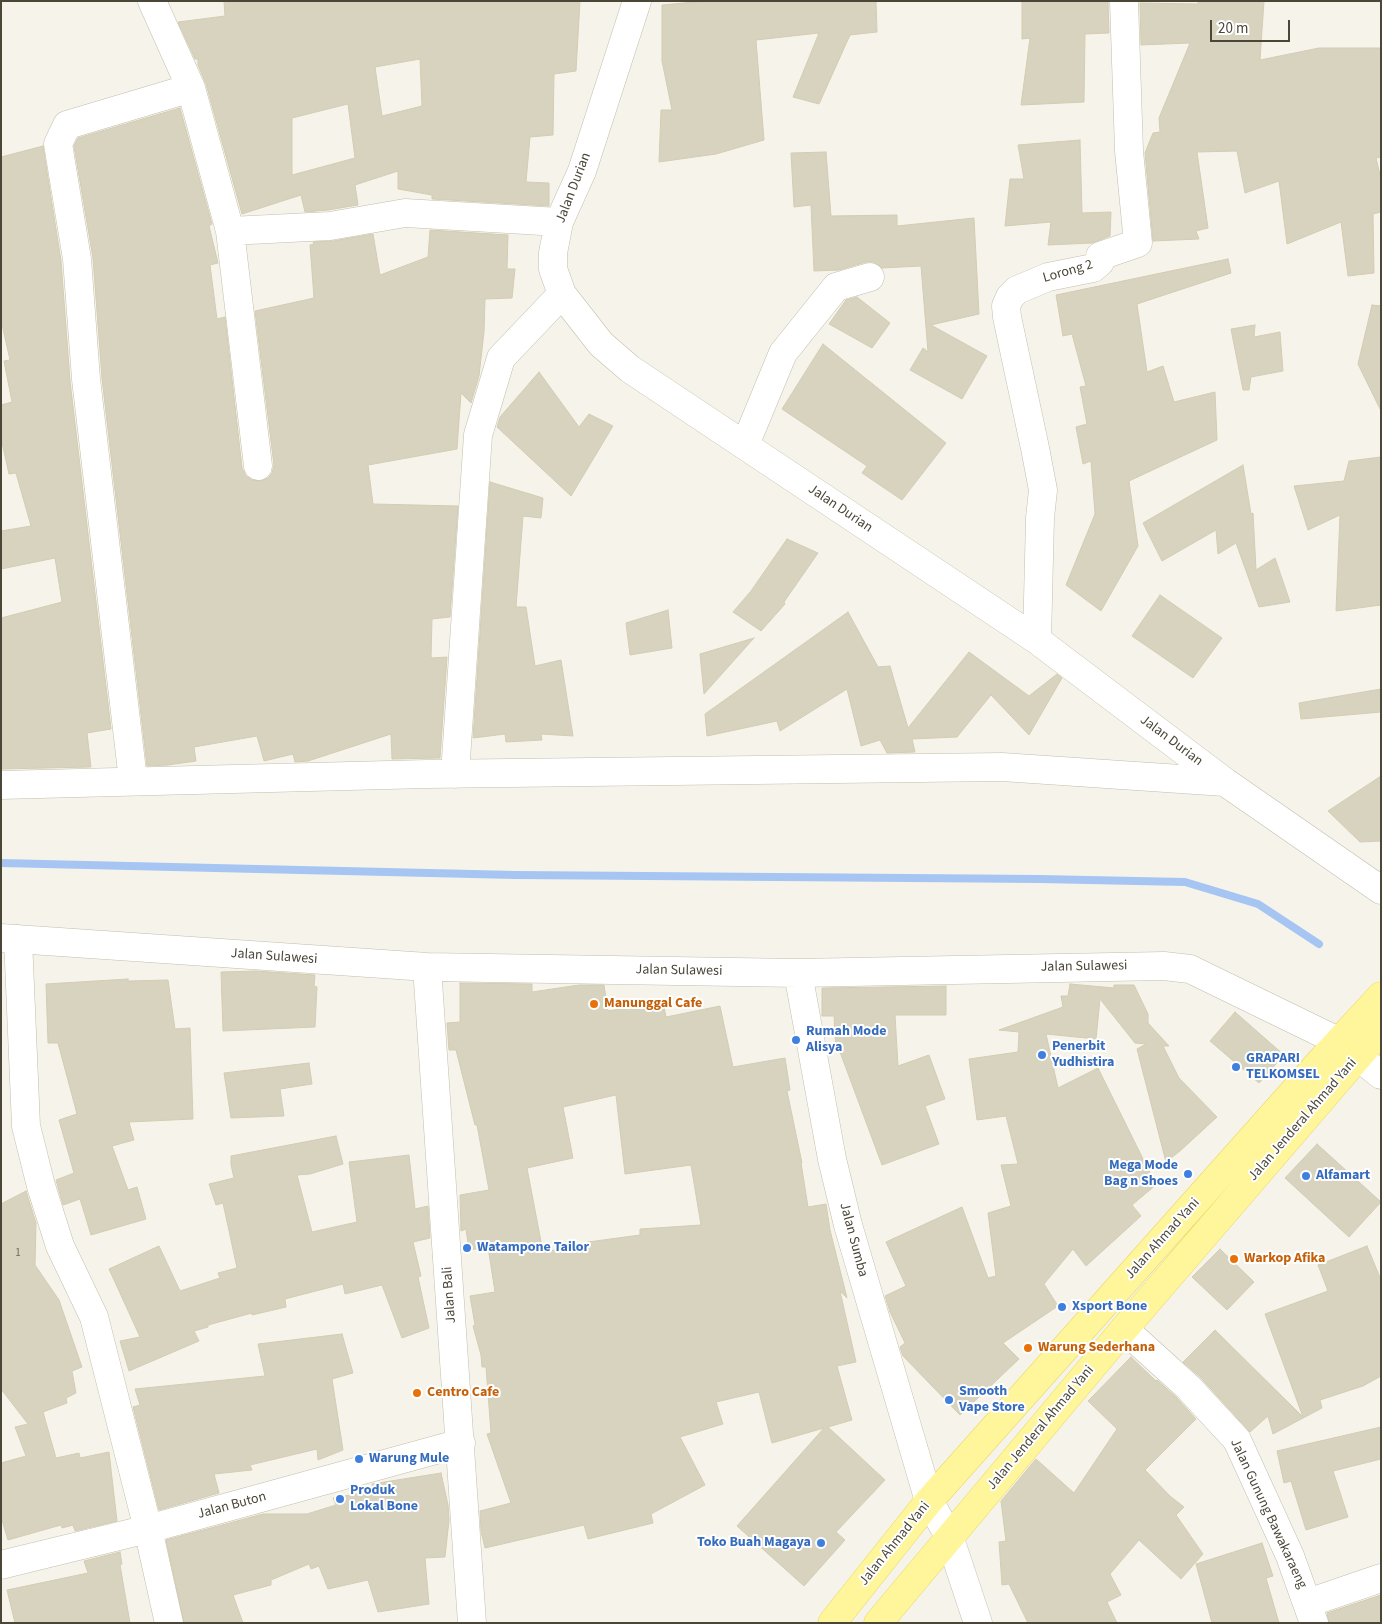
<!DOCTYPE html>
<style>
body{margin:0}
#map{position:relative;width:1382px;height:1624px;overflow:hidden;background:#f6f4ea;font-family:"Source Sans 3",sans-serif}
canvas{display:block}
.frame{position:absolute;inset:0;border:2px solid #4a4638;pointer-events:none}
.scale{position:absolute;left:1210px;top:20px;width:80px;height:22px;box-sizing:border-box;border:2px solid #4a4638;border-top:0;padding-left:6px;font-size:15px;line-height:18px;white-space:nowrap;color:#4a4638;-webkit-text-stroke:4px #fff;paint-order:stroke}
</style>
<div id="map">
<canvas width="1382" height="1624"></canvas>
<div class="frame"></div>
<div class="scale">20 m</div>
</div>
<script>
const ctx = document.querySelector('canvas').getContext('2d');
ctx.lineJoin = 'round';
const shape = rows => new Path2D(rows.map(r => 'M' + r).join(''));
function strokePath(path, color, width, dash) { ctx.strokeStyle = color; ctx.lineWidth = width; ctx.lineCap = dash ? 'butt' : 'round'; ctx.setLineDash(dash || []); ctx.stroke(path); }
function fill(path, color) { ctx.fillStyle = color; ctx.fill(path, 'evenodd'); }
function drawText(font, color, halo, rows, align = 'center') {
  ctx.font = font + ' "Source Sans 3",sans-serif'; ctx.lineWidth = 4; ctx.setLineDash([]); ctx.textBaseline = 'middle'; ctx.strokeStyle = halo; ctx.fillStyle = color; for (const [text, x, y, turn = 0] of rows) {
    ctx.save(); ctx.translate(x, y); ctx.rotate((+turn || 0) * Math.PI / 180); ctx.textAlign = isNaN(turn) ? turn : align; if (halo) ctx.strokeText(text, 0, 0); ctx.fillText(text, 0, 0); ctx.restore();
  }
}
strokePath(shape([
 [1,863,515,875,1040,879,1185,882,1258,904,1319,944]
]), '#a6c5f3', 8);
const building = shape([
 [224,1,580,1,576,71,554,74,553,135,530,137,526,182,549,183,549,206,432,199,432,195,398,189,398,171,355,185,358,205,328,210,305,212,301,195,242,214,206,84,198,65,198,59,195,59,178,22,225,16,224,1],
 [420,59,422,106,382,116,375,67,420,59],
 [348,104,355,158,292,175,292,118,348,104],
 [706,1,876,1,877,32,850,35,819,104,793,97,819,33,756,40,764,140,716,154,659,162,661,110,672,110,662,61,662,5,706,1],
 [1022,1,1108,1,1109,33,1085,34,1084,102,1021,105,1030,38,1022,39,1022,1],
 [1198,1,1264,1,1260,60,1319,48,1381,48,1381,157,1376,158,1381,179,1381,212,1373,214,1374,273,1348,276,1341,222,1287,244,1279,181,1245,193,1237,151,1197,152,1208,228,1196,231,1199,239,1153,241,1145,153,1153,133,1160,132,1159,118,1190,43,1141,45,1140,3,1198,4,1198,1],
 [180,108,212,224,209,226,218,263,210,265,217,319,225,317,242,468,246,476,252,480,260,481,268,478,272,473,274,465,255,311,314,298,310,245,314,244,313,242,333,241,373,234,380,275,428,257,430,230,508,235,507,269,515,269,512,298,485,299,484,332,479,376,471,403,461,393,457,449,368,465,373,504,458,506,450,617,432,619,431,658,447,657,440,758,392,759,391,734,308,761,295,762,293,754,264,761,257,736,194,747,196,761,168,765,147,766,102,378,93,258,74,146,78,138,180,108],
 [1080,140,1082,213,1111,212,1110,236,1092,243,1048,245,1051,222,1005,226,1010,179,1024,179,1018,145,1080,140],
 [43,146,61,261,70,381,111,729,87,733,91,767,1,769,1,618,62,602,55,558,1,569,1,531,31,526,16,473,9,474,1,438,1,405,12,402,4,361,10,360,1,320,1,157,43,146],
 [826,152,831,216,897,215,897,226,974,218,979,314,931,325,987,356,962,399,910,370,923,348,928,352,921,266,882,268,874,262,866,262,839,270,814,271,811,205,794,207,791,153,826,152],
 [1228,259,1231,273,1137,304,1147,372,1163,366,1174,402,1215,392,1217,440,1129,481,1138,546,1101,611,1066,585,1095,514,1091,461,1083,464,1076,427,1087,424,1080,387,1086,386,1072,334,1063,336,1056,295,1228,259],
 [857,297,890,323,872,348,829,324,846,300,857,297],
 [1372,305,1381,306,1381,411,1358,364,1372,305],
 [1255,325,1254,337,1280,332,1283,371,1251,377,1249,390,1243,390,1231,329,1255,325],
 [823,344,946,443,902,500,862,473,867,466,782,409,823,344],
 [539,372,579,427,589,414,613,426,571,496,497,427,500,417,539,372],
 [1381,457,1381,605,1336,611,1340,515,1308,530,1294,486,1344,481,1349,461,1381,457],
 [1243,465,1251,514,1253,513,1256,570,1275,558,1290,602,1259,607,1236,543,1218,554,1216,530,1162,561,1143,523,1243,465],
 [490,482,543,498,541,518,523,516,516,607,526,607,535,666,561,660,573,736,541,734,542,740,506,742,505,734,473,738,490,482],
 [787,539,818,553,784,602,785,604,761,631,733,612,751,591,787,539],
 [1160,595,1222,638,1193,678,1132,636,1160,595],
 [668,610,672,648,630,655,626,623,668,610],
 [848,612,878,667,890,666,908,728,969,652,1029,696,1057,674,1062,678,1029,735,991,695,957,737,912,739,915,752,887,753,880,740,861,746,847,689,780,731,777,721,707,736,705,714,848,612],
 [754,638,704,694,700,654,754,638],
 [1381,689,1381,712,1301,719,1299,703,1381,689],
 [1381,776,1381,841,1360,842,1328,811,1381,776],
 [256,971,315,975,314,986,317,987,315,1027,223,1031,221,972,256,971],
 [128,979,128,981,168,980,175,1029,190,1028,193,1119,129,1122,134,1140,112,1146,128,1190,137,1187,146,1219,91,1235,80,1199,63,1205,56,1180,74,1173,59,1120,77,1114,58,1043,48,1043,46,984,128,979],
 [460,983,532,984,532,992,579,985,604,985,608,1011,663,1002,666,1017,720,1006,733,1067,785,1058,790,1090,787,1091,802,1163,801,1163,808,1207,826,1204,830,1230,847,1298,840,1291,856,1362,837,1366,852,1420,828,1427,885,1480,836,1532,845,1540,804,1586,737,1526,824,1428,772,1443,759,1392,716,1402,723,1424,680,1437,705,1485,651,1514,653,1523,588,1539,584,1525,485,1548,481,1531,480,1511,511,1503,487,1434,491,1433,486,1367,482,1367,481,1355,473,1326,475,1325,470,1296,495,1292,488,1247,469,1250,466,1229,461,1231,460,1195,489,1190,477,1125,475,1125,456,1050,449,1050,447,1023,460,1022,460,983],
 [616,1095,625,1174,691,1165,701,1225,640,1229,640,1235,588,1242,588,1244,543,1252,527,1168,573,1158,563,1107,616,1095],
 [1070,984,1114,988,1114,985,1134,985,1148,1014,1148,1023,1169,1046,1163,1046,1179,1078,1217,1117,1180,1151,1166,1162,1137,1049,1146,1044,1135,1043,1100,999,1096,1039,1046,1034,1058,1088,1098,1068,1150,1173,1149,1174,1157,1184,1132,1205,1141,1216,1086,1266,1073,1249,1044,1284,1058,1306,1003,1343,1019,1359,960,1415,903,1356,900,1347,905,1343,890,1312,885,1296,906,1286,886,1242,962,1207,988,1278,996,1276,988,1213,1011,1206,1001,1165,1018,1164,1006,1116,977,1120,969,1059,1018,1052,1019,1032,999,1030,1063,1007,1061,996,1068,996,1070,984],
 [946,986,946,1015,895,1015,898,1066,929,1055,945,1099,925,1106,939,1144,882,1165,840,1052,836,1052,834,1016,822,1016,822,988,946,986],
 [1235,1012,1284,1055,1259,1083,1210,1041,1235,1012],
 [309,1063,312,1084,280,1089,284,1116,231,1118,224,1073,309,1063],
 [336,1136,343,1164,310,1174,297,1175,312,1232,357,1222,349,1162,409,1155,415,1209,428,1206,430,1238,413,1242,421,1276,418,1277,429,1328,402,1338,382,1285,345,1294,343,1284,285,1299,286,1307,252,1315,252,1313,208,1325,208,1327,194,1331,199,1341,129,1371,120,1341,140,1337,109,1269,159,1246,180,1291,220,1278,218,1273,237,1268,223,1203,216,1205,209,1184,234,1178,231,1165,231,1156,336,1136],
 [1317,1144,1381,1202,1349,1237,1285,1178,1317,1144],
 [26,1191,36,1223,35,1265,59,1300,82,1367,72,1371,76,1393,66,1398,67,1403,43,1412,56,1458,79,1453,80,1458,109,1452,117,1521,75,1531,73,1525,62,1528,61,1525,8,1540,1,1517,1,1463,26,1456,15,1427,28,1424,1,1389,1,1204,26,1191],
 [1367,1246,1381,1280,1381,1376,1363,1386,1320,1400,1322,1408,1273,1434,1268,1416,1250,1432,1199,1376,1183,1362,1215,1330,1303,1417,1265,1314,1328,1291,1318,1265,1367,1246],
 [1220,1249,1254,1282,1227,1310,1192,1277,1220,1249],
 [342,1334,353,1373,332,1379,343,1450,318,1460,317,1449,250,1465,252,1470,214,1474,219,1493,159,1510,133,1407,140,1405,135,1389,265,1376,258,1344,342,1334],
 [1131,1357,1156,1381,1157,1380,1177,1398,1196,1419,1145,1470,1170,1496,1184,1507,1176,1515,1203,1554,1181,1579,1139,1540,1110,1574,1121,1595,1107,1602,1117,1623,1028,1623,1009,1584,1002,1585,999,1542,1006,1541,1001,1501,1036,1459,1074,1493,1117,1429,1088,1401,1131,1357],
 [1381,1427,1381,1459,1333,1471,1348,1517,1306,1530,1291,1481,1284,1483,1277,1451,1381,1427],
 [441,1473,448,1505,449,1520,445,1557,425,1558,429,1604,378,1612,368,1580,328,1589,319,1566,311,1569,309,1564,271,1580,271,1585,233,1595,243,1623,184,1623,166,1540,263,1514,307,1514,336,1505,333,1498,373,1491,372,1484,441,1473],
 [1262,1543,1273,1576,1266,1578,1279,1623,1212,1623,1196,1564,1262,1543],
 [120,1552,122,1564,120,1565,130,1623,15,1623,7,1590,88,1573,84,1561,120,1552],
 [1381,1595,1381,1623,1329,1623,1327,1613,1381,1595]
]);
fill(building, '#d8d3bf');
strokePath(building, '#d3ccb2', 1);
const minor = shape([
 [152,1,191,88,230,231,258,466],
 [637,1,582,171,559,222,553,253,553,269,562,294,601,344,630,369,1037,640,1225,782,1381,890],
 [230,231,330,226,405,213,559,222],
 [745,445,783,353,836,287,870,277],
 [1037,640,1040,518,1043,490,1035,448,1007,317,1006,306,1010,297,1017,290,1048,277,1093,268,1100,262,1100,256,1138,243,1129,151,1124,1],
 [455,774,478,435,501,358,562,294],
 [133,780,86,379,77,259,58,144,67,125,191,88],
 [1,785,427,774,1002,767,1225,782],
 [1,938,427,967,798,973,1164,966,1190,969,1340,1042,1381,1075],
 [18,939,26,1126,41,1186,60,1246,94,1317,148,1529,169,1623],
 [427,967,472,1623],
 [798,973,832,1159,848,1225,929,1501,949,1536,978,1623],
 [1124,1329,1188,1387,1237,1440,1290,1556,1314,1623],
 [1,1565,148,1529,461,1443],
 [1308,1603,1381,1578]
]);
const major = shape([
 [832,1623,929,1501,1320,1062,1381,996],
 [878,1623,1124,1329,1381,1030]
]);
strokePath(minor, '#c2beac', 29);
strokePath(major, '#e8d966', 29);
strokePath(minor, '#fff', 28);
strokePath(major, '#fff59a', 28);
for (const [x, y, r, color] of [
 [594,1004,5,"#e8710a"],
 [796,1040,5,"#3f7fe0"],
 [1042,1055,5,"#3f7fe0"],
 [1236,1067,5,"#3f7fe0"],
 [1188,1174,5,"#3f7fe0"],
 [1306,1176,5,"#3f7fe0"],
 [467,1248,5,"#3f7fe0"],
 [1234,1259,5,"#e8710a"],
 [1062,1307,5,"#3f7fe0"],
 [1028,1348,5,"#e8710a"],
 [417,1393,5,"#e8710a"],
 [949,1400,5,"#3f7fe0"],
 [359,1459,5,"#3f7fe0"],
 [340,1499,5,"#3f7fe0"],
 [821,1543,5,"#3f7fe0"]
]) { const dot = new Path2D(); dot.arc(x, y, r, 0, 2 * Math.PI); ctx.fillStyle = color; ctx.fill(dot); strokePath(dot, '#fff', 2); }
drawText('11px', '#6e695a', null, [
 ["1",18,1254]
]);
drawText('14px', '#4a4638', '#fff', [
 ["Jalan Durian",574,188,-69],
 ["Lorong 2",1068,272,-16],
 ["Jalan Durian",840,509,34],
 ["Jalan Durian",1171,741,37],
 ["Jalan Sulawesi",274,957,4],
 ["Jalan Sulawesi",1084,967,-1],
 ["Jalan Sulawesi",679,971,1],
 ["Jalan Jenderal Ahmad Yani",1303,1120,-49],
 ["Jalan Ahmad Yani",1163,1239,-48],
 ["Jalan Sumba",853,1240,75],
 ["Jalan Bali",450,1295,-94],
 ["Jalan Jenderal Ahmad Yani",1041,1428,-50],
 ["Jalan Buton",232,1506,-15],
 ["Jalan Gunung Bawakaraeng",1268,1514,65],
 ["Jalan Ahmad Yani",895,1544,-51]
]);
drawText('bold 14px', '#c56008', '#fff', [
 ["Manunggal Cafe",604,1004],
 ["Warkop Afika",1244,1259],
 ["Warung Sederhana",1038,1348],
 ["Centro Cafe",427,1393]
], 'left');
drawText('bold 14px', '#366cbe', '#fff', [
 ["Rumah Mode",806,1032],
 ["Alisya",806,1048],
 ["Penerbit",1052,1047],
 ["Yudhistira",1052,1063],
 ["GRAPARI",1246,1059],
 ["TELKOMSEL",1246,1075],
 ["Mega Mode",1178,1166,"right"],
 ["Bag n Shoes",1178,1182,"right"],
 ["Alfamart",1316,1176],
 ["Watampone Tailor",477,1248],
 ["Xsport Bone",1072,1307],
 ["Smooth",959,1392],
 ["Vape Store",959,1408],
 ["Warung Mule",369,1459],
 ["Produk",350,1491],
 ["Lokal Bone",350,1507],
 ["Toko Buah Magaya",811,1543,"right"]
], 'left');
</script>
